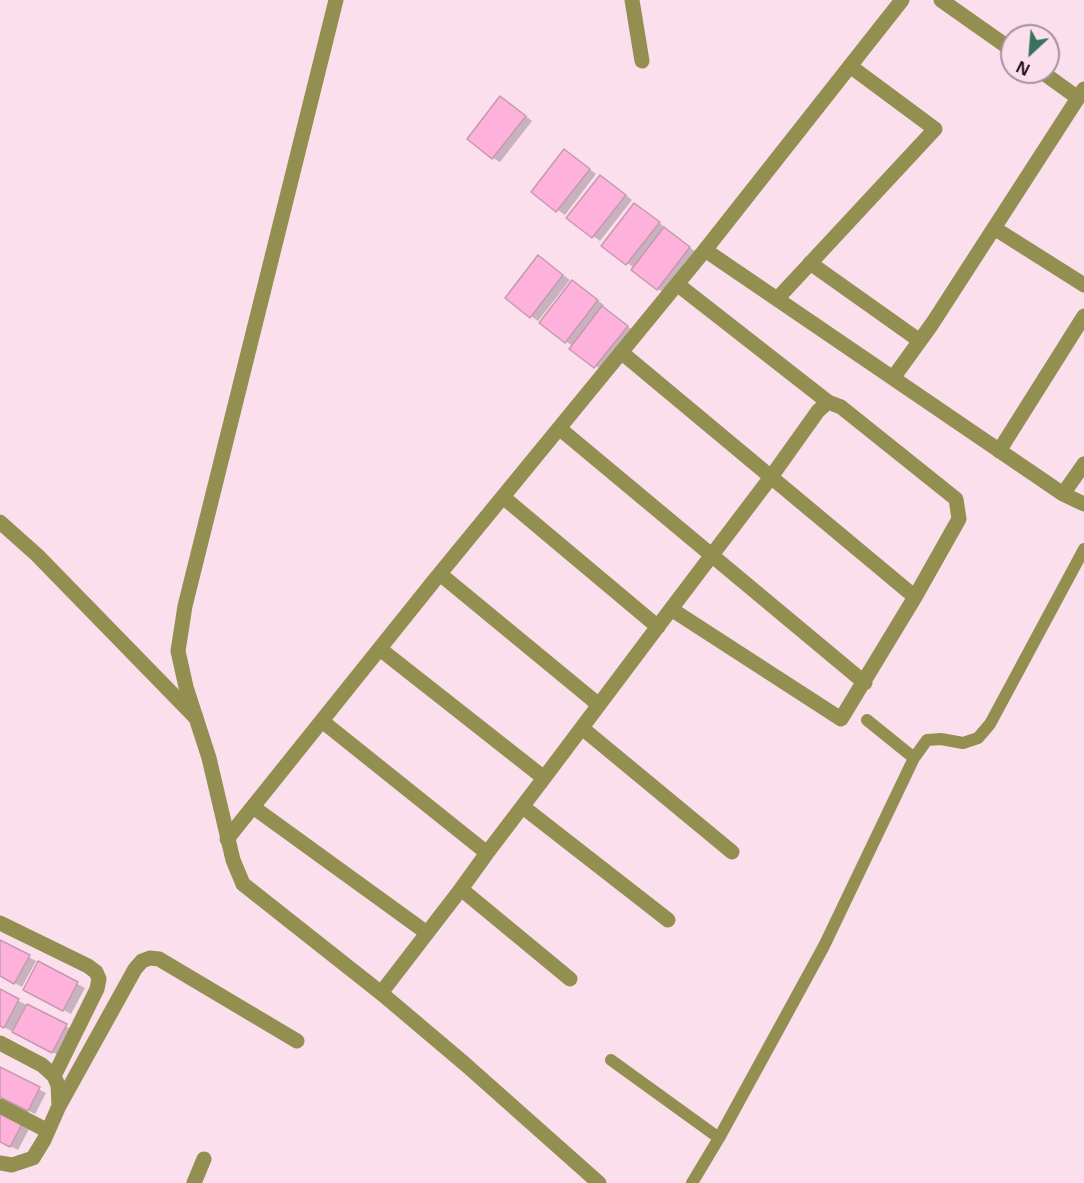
<!DOCTYPE html>
<style>
body{margin:0}
#map{position:relative;width:1084px;height:1183px;overflow:hidden;background:#fbdfed;font-family:"Noto Sans",sans-serif}
canvas{display:block}
.north{position:absolute;left:1000px;top:24px;width:60px;height:60px;box-sizing:border-box;background:#fbdfed;border:2px solid #a7909c;border-radius:50%;rotate:206deg;font-size:16px;font-weight:700;line-height:24px;text-align:center;color:#291922}
.north::after{content:'';display:block;margin:auto;width:21px;height:27px;background:#37725b;clip-path:polygon(50% 0,100% 100%,50% 72%,0 100%)}
</style>
<div id="map">
<canvas width="1084" height="1183"></canvas>
<div class="north">N</div>
</div>
<script>
const ctx = document.querySelector('canvas').getContext('2d');
ctx.lineJoin = 'round';
function fill(path, color) { ctx.fillStyle = color; ctx.fill(path, 'evenodd'); }
const shape = rows => new Path2D(rows.map(r => 'M' + r).join(''));
function strokePath(path, color, width, dash) { ctx.strokeStyle = color; ctx.lineWidth = width; ctx.lineCap = dash ? 'butt' : 'round'; ctx.setLineDash(dash || []); ctx.stroke(path); }
fill(shape([
 [508,102,532,121,500,162,493,158],
 [572,155,596,174,565,215,533,192],
 [608,181,632,200,600,241,568,218],
 [641,209,666,228,665,230,696,252,665,293,658,289,634,268,603,245],
 [545,261,570,280,538,321,531,316],
 [573,282,604,305,602,308,634,331,603,371,571,348,573,346,565,341],
 [0,941,36,961,22,987,0,975],
 [39,963,85,988,71,1014,25,989],
 [0,991,73,1030,60,1056,0,1025],
 [0,1069,46,1093,35,1114,0,1096],
 [0,1114,29,1129,18,1150,0,1141]
]), '#0003');
const building = shape([
 [500,96,526,116,492,159,467,139,500,96],
 [564,149,590,169,556,212,531,192,564,149],
 [600,175,626,195,592,238,566,218,600,175],
 [634,203,660,222,626,265,601,246,634,203],
 [664,227,690,247,657,290,631,270,664,227],
 [538,255,563,275,530,318,505,298,538,255],
 [572,280,598,300,565,343,539,323,572,280],
 [602,306,628,326,594,368,569,349,602,306],
 [0,940,30,955,14,984,0,976,0,940],
 [38,961,78,982,63,1011,23,990,38,961],
 [0,989,19,999,4,1028,0,1026,0,989],
 [27,1004,67,1024,52,1053,12,1032,27,1004],
 [0,1067,40,1087,28,1111,0,1097,0,1067],
 [0,1112,22,1124,10,1147,0,1142,0,1112]
]);
fill(building, '#feb1db');
strokePath(building, '#c599b0', 1.5);
strokePath(shape([
 [867,720,914,758],
 [611,1060,719,1138],
 [692,1183,719,1138,824,946,914,758,927,740,941,739,963,743,978,738,990,724,1084,549]
]), '#938f50', 12);
strokePath(shape([
 [632,0,642,61],
 [902,0,705,250,1063,494],
 [941,0,1012,50],
 [1042,72,1078,98,1084,89],
 [994,228,1084,285],
 [810,263,920,341],
 [677,284,828,402],
 [777,299,935,129,850,66],
 [621,352,915,597],
 [893,378,932,324,1078,98],
 [559,428,865,683],
 [999,451,1084,316],
 [1084,464,1063,494,1084,504],
 [503,497,658,627],
 [0,522,37,555,196,718],
 [440,574,599,705],
 [380,649,544,778],
 [322,721,487,853],
 [582,728,732,852],
 [253,807,427,933],
 [523,807,668,920],
 [227,839,433,582,705,250],
 [461,889,570,979],
 [0,923,88,966,96,972,99,979,97,989,54,1076],
 [381,993,461,889,487,853,544,778,671,609,771,477,818,411,828,402,841,407,956,499,959,519,915,597,841,719,671,609],
 [0,1043,42,1065,54,1076,58,1085,59,1106,44,1140,33,1158,12,1165,0,1163],
 [0,1106,48,1131],
 [59,1106,135,969,142,961,150,958,159,959,297,1041],
 [194,1183,204,1159]
]), '#938f50', 15);
strokePath(shape([
 [336,0,185,606,178,651,186,687,209,758,233,860,243,884,381,993,465,1064,599,1183]
]), '#938f50', 15);
</script>
